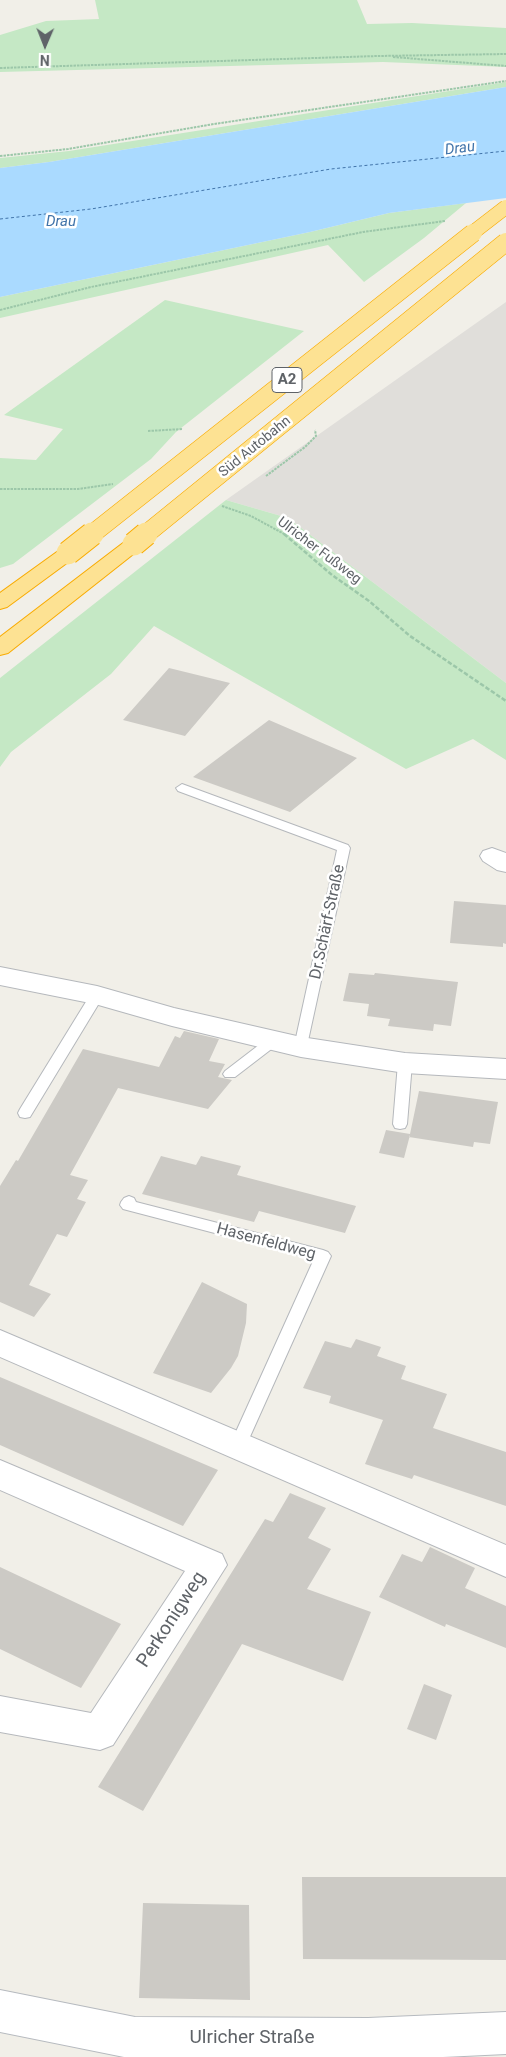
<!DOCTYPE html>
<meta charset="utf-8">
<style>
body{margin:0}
#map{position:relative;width:506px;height:2057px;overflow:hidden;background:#f1efe8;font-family:Roboto,sans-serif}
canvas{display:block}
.north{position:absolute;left:20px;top:20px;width:50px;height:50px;-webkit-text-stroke:4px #fff;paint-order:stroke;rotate:181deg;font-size:14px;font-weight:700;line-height:20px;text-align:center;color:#5f6368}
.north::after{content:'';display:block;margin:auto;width:18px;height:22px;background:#5f6368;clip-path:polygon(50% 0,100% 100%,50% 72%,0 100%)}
</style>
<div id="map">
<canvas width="506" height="2057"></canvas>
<div class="north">N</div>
</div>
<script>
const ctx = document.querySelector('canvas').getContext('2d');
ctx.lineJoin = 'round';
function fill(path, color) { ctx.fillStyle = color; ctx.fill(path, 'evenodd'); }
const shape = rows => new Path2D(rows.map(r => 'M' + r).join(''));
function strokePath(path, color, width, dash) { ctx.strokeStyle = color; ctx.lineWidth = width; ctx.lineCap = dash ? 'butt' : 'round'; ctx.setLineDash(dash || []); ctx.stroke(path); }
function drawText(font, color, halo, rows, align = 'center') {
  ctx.font = font + ' Roboto,sans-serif'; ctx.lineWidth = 5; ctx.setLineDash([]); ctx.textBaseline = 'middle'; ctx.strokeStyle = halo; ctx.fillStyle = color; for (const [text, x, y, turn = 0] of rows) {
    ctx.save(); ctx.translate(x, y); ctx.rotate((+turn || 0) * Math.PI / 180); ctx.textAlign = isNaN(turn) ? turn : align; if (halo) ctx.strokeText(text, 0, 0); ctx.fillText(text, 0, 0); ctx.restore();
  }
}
fill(shape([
 [506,302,506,683,288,518,226,500]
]), '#e0deda');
fill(shape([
 [95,0,357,0,367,24,412,23,506,28,506,67,383,62,0,72,0,35,46,21,99,19],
 [506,82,506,87,49,162,0,168,0,158,69,151],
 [466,203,424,238,364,282,328,245,0,318,0,297,310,232,389,213],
 [165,300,304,331,176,432,151,459,13,564,0,568,0,458,36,460,63,429,4,415],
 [226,500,288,518,506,683,506,760,473,739,406,769,154,626,111,674,11,752,0,767,0,678]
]), '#c5e8c5');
fill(shape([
 [506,87,506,198,389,213,310,232,0,297,0,168,49,162]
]), '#aadaff');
strokePath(shape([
 [0,219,91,209,331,169,506,151]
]), '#4174aa', 1, [3, 2.5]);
fill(shape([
 [169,668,230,683,185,736,123,720],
 [269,720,357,758,290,812,193,777],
 [454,901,506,905,506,944,503,943,503,947,450,943],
 [349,973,374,975,375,973,458,982,451,1026,434,1024,433,1031,388,1026,390,1019,367,1016,369,1004,343,1001],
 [184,1031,219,1039,209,1061,225,1064,218,1077,232,1080,208,1109,118,1088,70,1175,88,1180,77,1199,86,1202,67,1237,57,1234,29,1285,51,1294,34,1317,0,1302,0,1186,16,1160,18,1161,83,1049,159,1067,175,1036,180,1038],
 [419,1091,498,1102,490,1144,474,1142,473,1147,409,1137,410,1135,404,1158,379,1153,386,1130,410,1134],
 [161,1156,196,1165,201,1156,241,1166,237,1175,356,1206,345,1233,259,1211,254,1222,142,1194],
 [202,1282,247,1304,246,1323,238,1356,231,1368,211,1393,153,1373],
 [356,1339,381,1347,377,1356,406,1366,401,1379,447,1394,433,1428,506,1452,506,1506,414,1475,412,1479,365,1464,383,1420,329,1403,331,1396,303,1388,325,1341,351,1348],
 [0,1377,101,1420,218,1470,183,1526,0,1445],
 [290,1493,326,1508,308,1538,331,1549,307,1589,371,1612,343,1681,242,1644,143,1811,98,1787,265,1519,273,1522],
 [430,1547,475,1568,465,1588,506,1606,506,1648,446,1624,445,1627,379,1597,402,1554,422,1562],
 [0,1567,121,1624,81,1688,0,1649],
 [424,1684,452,1695,436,1740,407,1729],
 [302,1877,506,1877,506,1960,303,1959],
 [143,1903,249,1905,250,2000,139,1998]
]), '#cccac5');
const lane = shape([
 [182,784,348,845,350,848,306,1050,296,1050,294,1047,337,850,178,791,176,788,182,784],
 [97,990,102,992,104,995,30,1117,25,1118,20,1117,18,1113,20,1109,92,992,97,990],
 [273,1036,278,1038,280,1041,278,1044,235,1077,225,1077,223,1074,225,1071,268,1038,273,1036],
 [405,1058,410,1060,412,1063,407,1124,405,1128,400,1129,395,1128,393,1124,398,1063,400,1060,405,1058],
 [129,1196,134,1198,136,1202,323,1250,328,1252,331,1256,244,1450,238,1452,232,1450,230,1445,314,1259,123,1209,120,1205,121,1202,124,1198,129,1196]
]);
const street = shape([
 [492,848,506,853,506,872,497,870,483,861,480,856,483,851,492,848],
 [0,967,97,986,174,1008,301,1037,405,1053,506,1059,506,1079,405,1073,301,1057,172,1026,95,1004,0,985,0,967],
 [0,1330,506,1545,506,1577,0,1357,0,1330],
 [0,1460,222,1554,227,1565,113,1745,100,1750,0,1732,0,1696,91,1713,185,1571,0,1490,0,1460]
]);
const secondary = shape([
 [0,1990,135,2017,368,2018,506,2012,506,2054,443,2057,124,2057,0,2032,0,1990]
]);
const highway = shape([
 [134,538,141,540,144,544,141,548,8,653,0,655,0,637,127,540,134,538],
 [68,547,75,549,78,553,75,557,7,607,0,609,0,593,61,549,68,547]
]);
strokePath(lane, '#b5b8bc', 2);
strokePath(street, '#b5b8bc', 2);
strokePath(secondary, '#b6babf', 2);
strokePath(highway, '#f9ab00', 2);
strokePath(shape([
 [393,57,506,66],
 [0,68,378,56,506,54],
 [0,156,68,149,214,124,506,81],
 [0,310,91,287,363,232,445,221],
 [148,431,183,429],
 [266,476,305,447,316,436,315,430],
 [0,489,78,489,113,484],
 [222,506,251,516,286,535]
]), '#9cc7a9', 2, [2.5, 1]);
strokePath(shape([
 [284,534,332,575,369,601,410,636,506,701]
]), '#9cc7a9', 2.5, [4.5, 2]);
fill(lane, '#fff');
fill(street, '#fff');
fill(secondary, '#fff');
fill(highway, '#fde293');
const highwayBridgeFar2 = shape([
 [471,234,506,207]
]);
const highwayBridgeFar1 = shape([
 [91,535,473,233],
 [145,535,506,242]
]);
const highwayBridge = shape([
 [134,544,146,534],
 [68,553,92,534]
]);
strokePath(highwayBridgeFar2, '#f9ab00', 15, []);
strokePath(highwayBridgeFar1, '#f9ab00', 19, []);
strokePath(highwayBridge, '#f9ab00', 25, []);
strokePath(highwayBridgeFar2, '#fde293', 14);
strokePath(highwayBridgeFar1, '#fde293', 18);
strokePath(highwayBridge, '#fde293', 23);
drawText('14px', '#5f6368', '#fff', [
 ["Süd Autobahn",255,447,-39],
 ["Ulricher Fußweg",319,551,37]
]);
drawText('italic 15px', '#4174aa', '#fff', [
 ["Drau",460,149,-7],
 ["Drau",61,222]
]);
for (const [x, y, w] of [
 [287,380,30]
]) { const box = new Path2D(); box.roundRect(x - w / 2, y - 12.5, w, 25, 4); ctx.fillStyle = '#fff'; ctx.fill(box); strokePath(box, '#5f6368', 1); }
drawText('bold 15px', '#5f6368', null, [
 ["A2",287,380]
]);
drawText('16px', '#5f6368', '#fff', [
 ["Dr.Schärf-Straße",328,922,-78],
 ["Hasenfeldweg",266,1242,15]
]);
drawText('19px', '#5f6368', '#fff', [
 ["Perkonigweg",172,1620,-57],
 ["Ulricher Straße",252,2038]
]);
</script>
